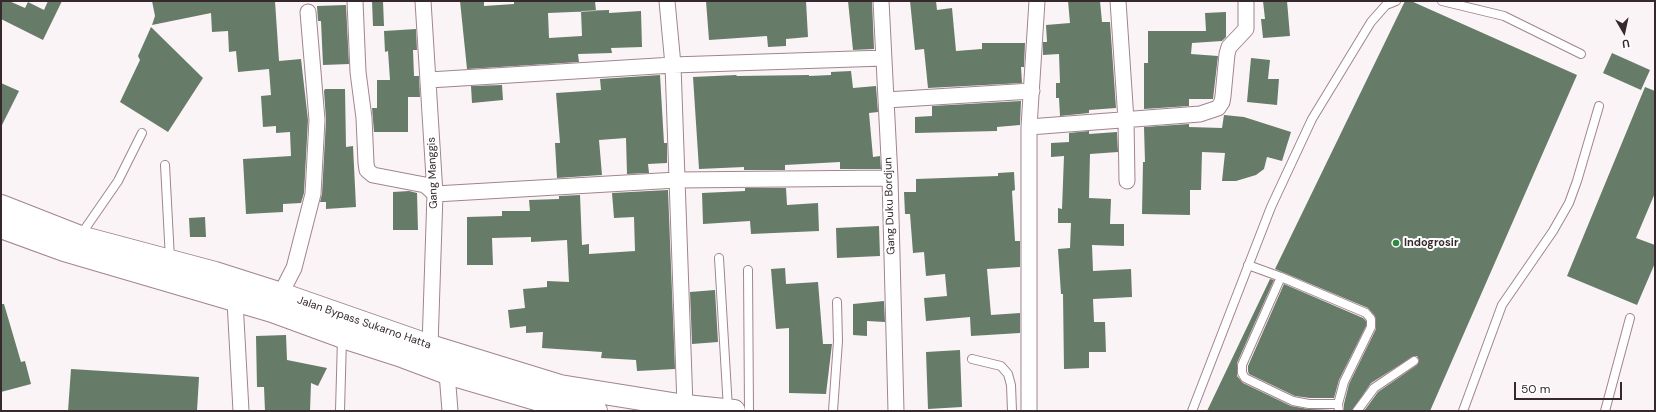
<!DOCTYPE html>
<style>
body{margin:0}
#map{position:relative;width:1656px;height:412px;overflow:hidden;background:#fbf4f6;font-family:"DM Sans",sans-serif}
canvas{display:block}
.frame{position:absolute;inset:0;border:2px solid #35292e;pointer-events:none}
.north{position:absolute;left:1604px;top:12px;width:40px;height:40px;-webkit-text-stroke:3px #fff;paint-order:stroke;rotate:171deg;font-size:11px;font-weight:700;line-height:16px;text-align:center;color:#35292e}
.north::after{content:'';display:block;margin:auto;width:14px;height:18px;background:#35292e;clip-path:polygon(50% 0,100% 100%,50% 72%,0 100%)}
.scale{position:absolute;left:1514px;top:382px;width:108px;height:18px;box-sizing:border-box;border:2px solid #35292e;border-top:0;padding-left:5px;font-size:12px;line-height:14px;white-space:nowrap;color:#35292e;-webkit-text-stroke:3px #fff;paint-order:stroke}
</style>
<div id="map">
<canvas width="1656" height="412"></canvas>
<div class="frame"></div>
<div class="north">U</div>
<div class="scale">50 m</div>
</div>
<script>
const ctx = document.querySelector('canvas').getContext('2d');
ctx.lineJoin = 'round';
function fill(path, color) { ctx.fillStyle = color; ctx.fill(path, 'evenodd'); }
const shape = rows => new Path2D(rows.map(r => 'M' + r).join(''));
function strokePath(path, color, width, dash) { ctx.strokeStyle = color; ctx.lineWidth = width; ctx.lineCap = dash ? 'butt' : 'round'; ctx.setLineDash(dash || []); ctx.stroke(path); }
function drawText(font, color, halo, rows, align = 'center') {
  ctx.font = font + ' "DM Sans",sans-serif'; ctx.lineWidth = 4; ctx.setLineDash([]); ctx.textBaseline = 'middle'; ctx.strokeStyle = halo; ctx.fillStyle = color; for (const [text, x, y, turn = 0] of rows) {
    ctx.save(); ctx.translate(x, y); ctx.rotate((+turn || 0) * Math.PI / 180); ctx.textAlign = isNaN(turn) ? turn : align; if (halo) ctx.strokeText(text, 0, 0); ctx.fillText(text, 0, 0); ctx.restore();
  }
}
fill(shape([
 [1,1,9,1,25,8,28,2,44,10,48,1,62,1,43,40,1,19],
 [152,1,275,1,279,61,301,59,308,120,304,193,301,203,283,204,283,212,246,214,243,159,291,156,290,132,276,133,276,126,263,127,261,96,271,95,269,69,238,72,236,51,229,52,228,31,212,32,211,13,152,25,155,16],
 [372,1,383,1,384,26,373,26],
 [460,1,484,1,484,6,514,4,514,1,595,1,596,11,548,13,549,38,582,36,581,11,609,10,609,13,641,11,642,47,611,48,612,53,578,54,579,62,467,69],
 [706,1,806,1,808,37,786,39,786,46,768,47,767,36,709,40],
 [848,1,872,1,874,49,853,50],
 [910,1,936,1,937,10,952,8,956,51,982,49,982,43,1025,43,1024,67,1021,67,1022,83,928,88,924,49,915,50],
 [1068,1,1100,1,1102,22,1110,22,1116,108,1089,110,1089,113,1060,116,1059,98,1056,98,1056,83,1060,83,1059,54,1043,55,1043,42,1047,42,1046,25,1070,23],
 [1263,1,1287,1,1290,36,1263,38,1261,19,1265,19],
 [1405,1,1411,1,1577,75,1430,411,1364,411,1378,392,1417,365,1419,360,1417,356,1414,356,1371,383,1352,411,1344,411,1344,404,1349,384,1376,329,1375,316,1368,308,1275,269],
 [346,5,349,64,323,65,321,21,318,21,317,6],
 [1226,12,1226,37,1222,41,1192,43,1191,54,1218,56,1213,99,1189,99,1189,106,1144,109,1144,63,1148,63,1148,31,1206,31,1205,13],
 [151,27,203,78,168,132,120,102,140,60,138,56],
 [416,29,417,50,413,50,414,76,419,76,420,97,408,97,408,132,374,132,372,108,377,108,377,80,390,80,388,51,385,52,384,31],
 [1612,53,1650,70,1641,90,1603,73],
 [1251,58,1270,60,1268,79,1279,79,1277,105,1247,102],
 [851,71,853,88,876,86,878,112,869,113,873,157,880,156,881,169,840,169,840,162,785,165,785,170,744,170,744,167,699,169,693,77,736,75,737,76,809,75,809,76,831,75,831,72],
 [660,75,664,143,667,143,667,163,648,164,649,173,627,174,626,138,599,140,602,175,557,178,555,143,560,143,556,93,601,90,600,79],
 [1,83,19,91,1,127],
 [502,85,503,100,472,103,471,86],
 [1645,87,1655,91,1655,193,1636,238,1655,245,1655,263,1637,305,1567,276],
 [325,89,345,89,346,147,353,146,356,207,326,209,326,202,320,202,322,194,326,120,324,91],
 [1021,101,1020,125,997,127,997,131,915,133,915,117,932,116,932,106],
 [1224,115,1244,117,1291,132,1282,161,1267,157,1264,169,1256,175,1236,181,1222,181,1225,153,1202,152,1201,190,1190,190,1190,215,1142,214,1143,162,1145,162,1144,127,1189,124,1189,127,1222,128],
 [1089,131,1089,134,1117,132,1118,152,1090,154,1089,198,1111,199,1110,224,1124,224,1124,246,1092,245,1093,271,1131,269,1132,297,1093,299,1094,322,1105,322,1106,352,1089,352,1089,368,1064,369,1063,294,1061,294,1058,249,1070,248,1071,223,1058,223,1058,208,1062,209,1064,156,1051,157,1051,143,1069,142,1069,133],
 [1014,172,1015,190,1012,191,1015,241,1020,241,1020,267,987,269,991,315,1020,313,1020,333,971,336,970,317,926,321,924,298,947,296,945,274,926,276,924,252,913,253,910,214,905,214,904,192,916,192,916,179,998,176,998,173],
 [745,188,786,188,787,205,818,203,819,231,751,234,750,221,703,224,702,193,745,191],
 [668,190,675,369,637,371,636,360,601,358,602,352,542,348,543,332,526,333,526,326,510,328,508,310,525,308,523,289,547,287,547,281,569,282,567,240,531,242,531,237,492,238,493,265,467,265,467,217,502,216,502,211,530,211,529,200,559,199,559,196,580,195,582,245,589,244,589,254,635,251,634,217,614,218,612,193],
 [409,191,417,193,418,230,393,230,393,192],
 [205,217,206,237,190,237,189,218],
 [879,226,880,256,837,258,836,228],
 [785,268,786,284,818,282,823,344,832,344,826,394,789,393,789,328,776,329,771,269],
 [1270,279,1274,280,1237,363,1237,376,1243,383,1291,406,1308,409,1333,410,1333,411,1207,411],
 [1284,284,1363,318,1366,321,1366,326,1339,380,1334,398,1310,398,1295,396,1249,374,1248,371,1248,366],
 [715,290,718,342,692,344,690,292],
 [884,301,885,322,867,321,867,336,853,335,853,304],
 [1,304,4,304,21,362,25,361,31,384,1,392],
 [286,335,287,360,327,368,318,386,311,383,310,411,265,411,264,387,257,387,256,336],
 [960,350,962,407,928,409,926,352],
 [71,369,199,377,197,411,68,411]
]), '#667b68');
const service = shape([
 [1442,1,1504,16,1581,54],
 [165,165,170,259],
 [80,236,118,181,142,133],
 [719,258,728,409],
 [1248,265,1281,277],
 [748,270,749,411],
 [972,359,1001,366,1008,374,1011,385,1012,411],
 [1338,404,1309,404,1293,401,1245,378,1242,373,1242,365,1281,277,1366,313,1371,319,1371,327,1344,382,1338,404,1339,411],
 [340,411,342,338],
 [833,411,838,341,837,302],
 [1192,411,1271,207,1312,119,1371,22,1386,5,1396,1],
 [1357,411,1374,388,1414,361],
 [1463,411,1502,305,1553,231,1569,203,1577,181,1599,106],
 [1605,411,1630,318]
]);
const minor = shape([
 [355,1,358,72,364,118,366,163,367,170,373,175,425,185,435,194,677,180,890,178],
 [423,1,435,194,430,346],
 [667,1,673,65,685,406],
 [881,1,890,178,896,411],
 [1118,1,1126,120,1127,181],
 [429,80,673,65,884,58],
 [886,100,1032,91],
 [1029,127,1200,114,1218,108,1222,102,1223,96,1227,54,1229,47,1246,29,1246,1],
 [235,301,241,411],
 [277,301,294,268,313,194,317,120,308,12],
 [447,373,450,411],
 [1029,411,1029,127,1037,1]
]);
const trunk = shape([
 [1,206,80,237,215,273,281,294,430,346,560,386,685,406,734,411],
 [1,227,64,250,272,311,343,337,399,355,447,373,553,404,596,411]
]);
strokePath(service, '#a1848f', 10);
strokePath(minor, '#a1848f', 17);
strokePath(trunk, '#a1848f', 24);
strokePath(service, '#fff', 8);
strokePath(minor, '#fff', 15);
strokePath(trunk, '#fff', 22);
for (const [x, y, r, color] of [
 [1396,243,4,"#2a8b3e"]
]) { const dot = new Path2D(); dot.arc(x, y, r, 0, 2 * Math.PI); ctx.fillStyle = color; ctx.fill(dot); strokePath(dot, '#fff', 1.5); }
drawText('11px', '#35292e', '#fff', [
 ["Gang Manggis",433,173,-92],
 ["Gang Duku Bordjun",890,206,-92],
 ["Jalan Bypass Sukarno Hatta",364,323,19]
]);
drawText('bold 11px', '#35292e', '#fff', [
 ["Indogrosir",1404,243]
], 'left');
</script>
